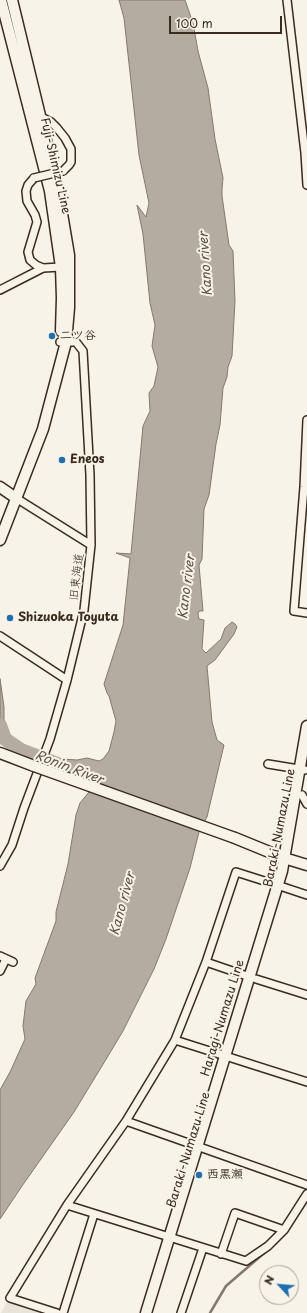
<!DOCTYPE html>
<meta charset="utf-8">
<style>
body{margin:0}
#map{position:relative;width:307px;height:1313px;overflow:hidden;background:#f7f3e8;font-family:"Playpen Sans",sans-serif}
canvas{display:block}
.north{position:absolute;left:259px;top:1265px;width:40px;height:40px;box-sizing:border-box;background:#f7f3e8;border:1px solid #aca397;border-radius:50%;rotate:296deg;font-size:11px;font-weight:700;line-height:16px;text-align:center;color:#3b2a1e}
.north::after{content:'';display:block;margin:auto;width:14px;height:18px;background:#1f6fb2;clip-path:polygon(50% 0,100% 100%,50% 72%,0 100%)}
.scale{position:absolute;left:169px;top:16px;width:113px;height:18px;box-sizing:border-box;border:2px solid #3b2a1e;border-top:0;padding-left:5px;font-size:12px;line-height:14px;white-space:nowrap;color:#3b2a1e;-webkit-text-stroke:3px #f7f3e8;paint-order:stroke}
</style>
<div id="map">
<canvas width="307" height="1313"></canvas>
<div class="north">N</div>
<div class="scale">100 m</div>
</div>
<script>
const ctx = document.querySelector('canvas').getContext('2d');
ctx.lineJoin = 'round';
function fill(path, color) { ctx.fillStyle = color; ctx.fill(path, 'evenodd'); }
const shape = rows => new Path2D(rows.map(r => 'M' + r).join(''));
function strokePath(path, color, width, dash) { ctx.strokeStyle = color; ctx.lineWidth = width; ctx.lineCap = dash ? 'butt' : 'round'; ctx.setLineDash(dash || []); ctx.stroke(path); }
function drawText(font, color, halo, rows, align = 'center') {
  ctx.font = font + ' "Playpen Sans","Klee One",sans-serif'; ctx.lineWidth = 4; ctx.setLineDash([]); ctx.textBaseline = 'middle'; ctx.strokeStyle = halo; ctx.fillStyle = color; for (const [text, x, y, turn = 0] of rows) {
    ctx.save(); ctx.translate(x, y); ctx.rotate((+turn || 0) * Math.PI / 180); ctx.textAlign = isNaN(turn) ? turn : align; if (halo) ctx.strokeText(text, 0, 0); ctx.fillText(text, 0, 0); ctx.restore();
  }
}
fill(shape([
 [7,1301,43,1313,1,1313]
]), '#e9e4d9');
const water = shape([
 [119,0,185,0,193,23,198,51,208,88,215,139,223,178,222,189,222,196,229,245,233,251,235,301,232,356,228,367,227,377,223,388,220,425,216,444,209,495,204,509,202,559,199,565,203,611,199,611,198,614,199,619,204,620,202,649,206,653,221,639,225,628,232,622,235,624,237,627,234,634,215,660,207,666,212,722,217,740,224,745,207,817,199,832,190,868,166,939,154,969,123,1031,105,1061,74,1112,22,1186,0,1219,0,1090,10,1072,25,1039,23,1026,26,1001,36,984,35,978,56,921,56,912,68,864,76,815,80,803,89,792,91,783,89,778,74,767,71,767,63,764,63,759,77,760,87,758,99,761,103,759,109,751,114,732,116,721,109,696,107,693,104,684,123,625,130,558,116,553,131,554,143,426,150,411,149,393,154,386,158,367,152,346,155,325,150,303,143,234,137,205,146,217,149,203,139,155,124,18,119,0],
 [0,679,4,707,4,721,8,733,13,741,35,751,35,755,16,748,7,743,0,729,0,679]
]);
fill(water, '#b4aca0');
strokePath(water, '#84786c', 1);
strokePath(shape([
 [287,1231,307,1201],
 [210,1313,226,1286,277,1242]
]), '#84786c', 2.5);
strokePath(shape([
 [0,725,5,739,21,750,102,781]
]), '#b4aca0', 14);
const street = shape([
 [287,0,305,153,307,185],
 [41,117,51,122,57,128,65,138,71,149,71,162,69,165,63,171],
 [34,178,28,185,26,191,27,201,35,215,37,222,28,252,30,260,36,265,43,268],
 [0,290,43,268,61,267],
 [307,420,304,487,294,611,307,613],
 [16,498,91,545],
 [0,636,67,680],
 [268,764,305,770],
 [302,795,307,804],
 [0,866,12,845,24,808,50,739,67,680,84,610,91,545,90,475,83,351,76,342,60,342],
 [283,887,307,895],
 [0,956,13,962],
 [206,962,250,977],
 [0,971,6,959],
 [256,979,307,995],
 [175,1040,307,1082],
 [126,1121,307,1185],
 [67,1205,246,1261,268,1246,284,1230,307,1194],
 [221,1254,235,1213,284,1230],
 [57,1313,10,1298,67,1205,126,1121,175,1040,206,962,236,872,277,885],
 [63,1313,94,1214],
 [181,1313,203,1248]
]);
const secondary = shape([
 [1,0,50,191,61,267,62,298,61,331],
 [0,487,16,498],
 [0,540,43,429,66,342,69,308,69,255,58,190,12,0],
 [0,753,34,766],
 [235,838,284,858,307,865],
 [146,1313,282,871,307,726]
]);
strokePath(street, '#3b2a1e', 10);
strokePath(secondary, '#3b2a1e', 13);
strokePath(street, '#f7f3e8', 7);
strokePath(secondary, '#f7f3e8', 10);
const streetBridge = shape([
 [34,178,63,171]
]);
const secondaryBridge = shape([
 [34,766,235,838]
]);
strokePath(streetBridge, '#3b2a1e', 10, []);
strokePath(secondaryBridge, '#3b2a1e', 13, []);
strokePath(streetBridge, '#f7f3e8', 7);
strokePath(secondaryBridge, '#f7f3e8', 10);
for (const [x, y, r, color] of [
 [52,336,4,"#1f6fb2"],
 [62,460,4,"#1f6fb2"],
 [10,618,4,"#1f6fb2"],
 [199,1175,4,"#1f6fb2"]
]) { const dot = new Path2D(); dot.arc(x, y, r, 0, 2 * Math.PI); ctx.fillStyle = color; ctx.fill(dot); strokePath(dot, '#f7f3e8', 1.5); }
drawText('12px', '#3b2a1e', '#f7f3e8', [
 ["Fuji-Shimizu Line",55,166,77],
 ["旧東海道",77,577,-83],
 ["Baraki-Numazu Line",280,828,-79],
 ["Haragi-Numazu Line",223,1018,-73],
 ["Baraki-Numazu Line",189,1150,-73]
]);
drawText('bold 12px', '#3b2a1e', '#f7f3e8', [
 ["二ツ谷",60,336],
 ["Eneos",70,460],
 ["Shizuoka Toyuta",18,618],
 ["西黒瀬",207,1175]
], 'left');
drawText('italic 13px', '#5f5145', '#f7f3e8', [
 ["Kano river",206,264,-94],
 ["Kano river",187,587,-83],
 ["Ronin River",69,768,21],
 ["Kano river",123,904,-75]
]);
</script>
